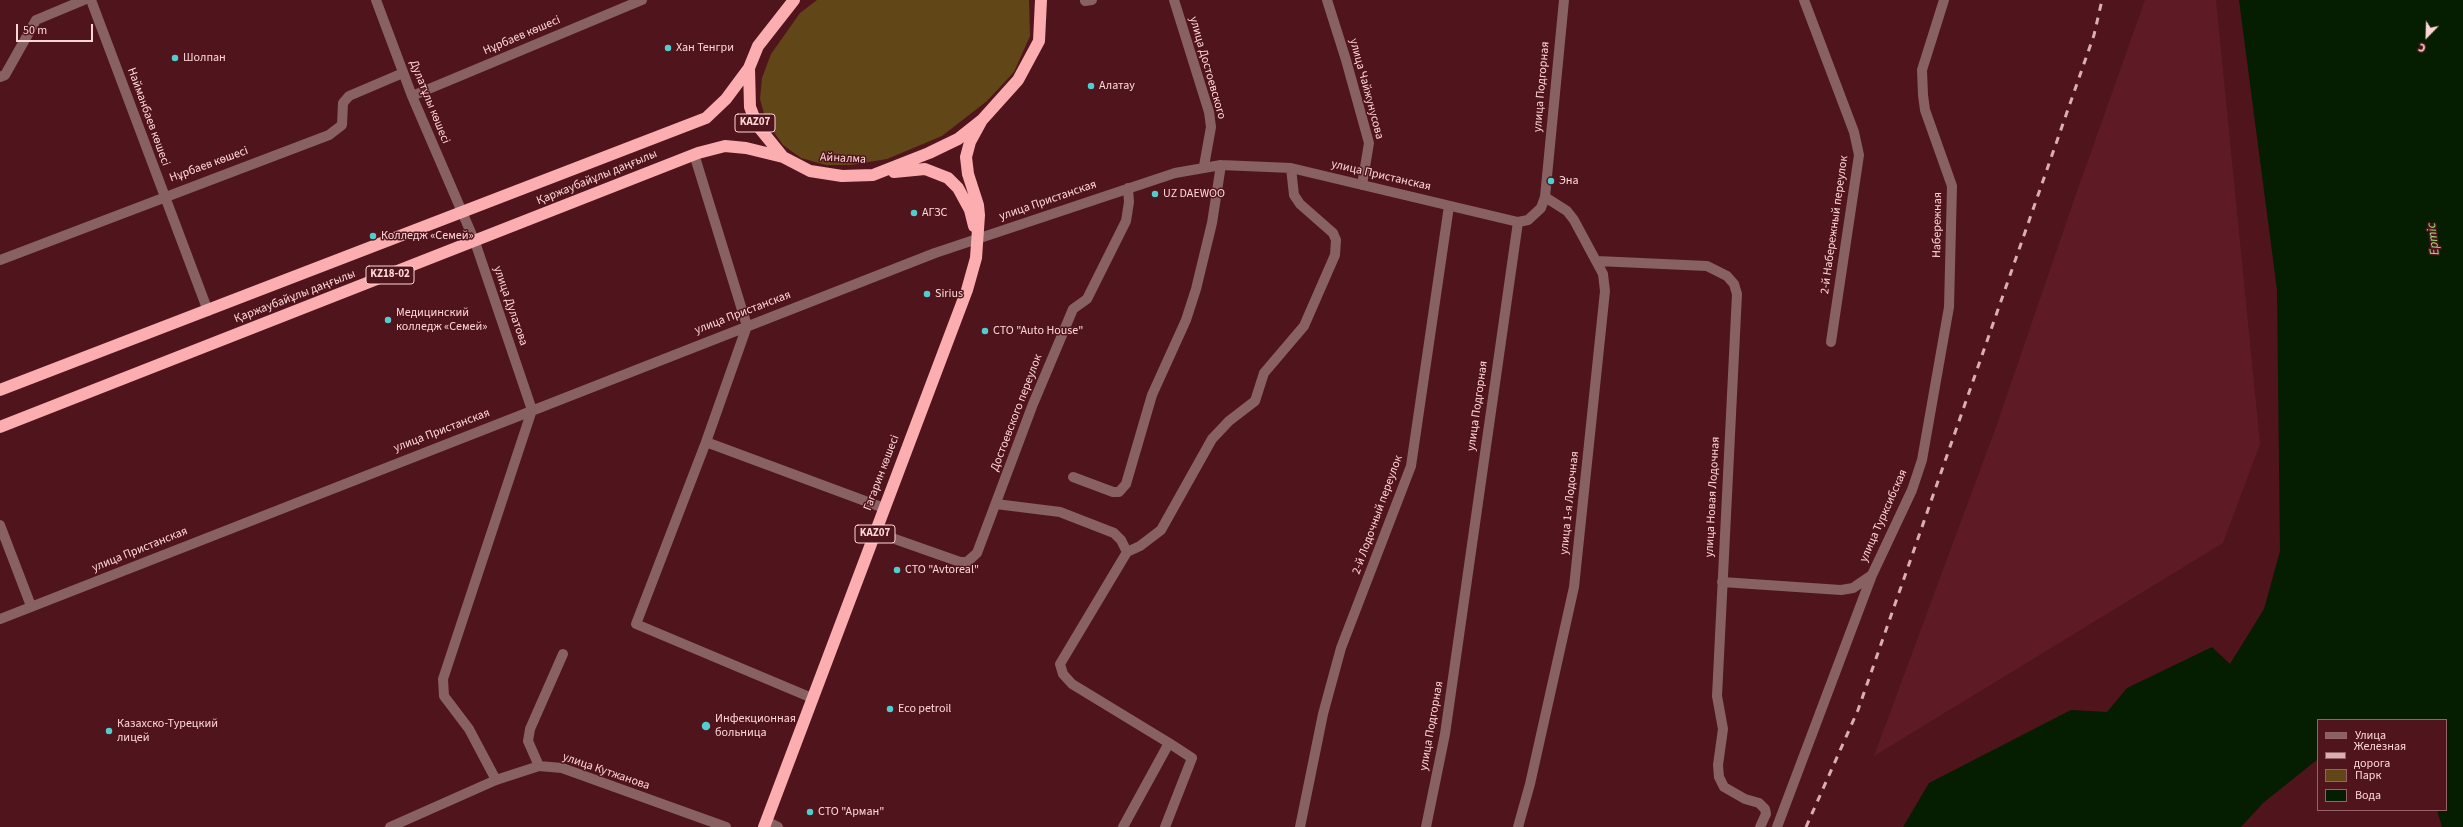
<!DOCTYPE html>
<meta charset="utf-8">
<style>
body{margin:0}
#map{position:relative;width:2463px;height:827px;overflow:hidden;background:#50141c;font-family:"Source Sans 3",sans-serif}
canvas{display:block}
.legend{position:absolute;left:2317px;top:719px;width:130px;height:92px;box-sizing:border-box;background:#50141c;border:1px solid #966267;margin:0;padding:5px 7px;list-style:none;font-size:12px;color:#fed7d7}
.legend li{display:flex;align-items:center;gap:8px;height:20px}
.legend b{width:20px;border:1px solid #966267}
.north{position:absolute;left:2407px;top:16px;width:40px;height:40px;-webkit-text-stroke:3px #50141c;paint-order:stroke;rotate:203deg;font-size:11px;font-weight:700;line-height:16px;text-align:center;color:#fed7d7}
.north::after{content:'';display:block;margin:auto;width:14px;height:18px;background:#fed7d7;clip-path:polygon(50% 0,100% 100%,50% 72%,0 100%)}
.scale{position:absolute;left:16px;top:24px;width:77px;height:18px;box-sizing:border-box;border:2px solid #fed7d7;border-top:0;padding-left:5px;font-size:12px;line-height:14px;white-space:nowrap;color:#fed7d7;-webkit-text-stroke:3px #50141c;paint-order:stroke}
</style>
<div id="map">
<canvas width="2463" height="827"></canvas>
<ul class="legend">
<li><b style="height:5px;background:#886162"></b>Улица</li>
<li><b style="height:5px;background:#daafb1"></b>Железная дорога</li>
<li><b style="height:11px;background:#614617"></b>Парк</li>
<li><b style="height:11px;background:#051d00"></b>Вода</li>
</ul>
<div class="north">С</div>
<div class="scale">50 m</div>
</div>
<script>
const ctx = document.querySelector('canvas').getContext('2d');
ctx.lineJoin = 'round';
function fill(path, color) { ctx.fillStyle = color; ctx.fill(path, 'evenodd'); }
const shape = rows => new Path2D(rows.map(r => 'M' + r).join(''));
function strokePath(path, color, width, dash) { ctx.strokeStyle = color; ctx.lineWidth = width; ctx.lineCap = dash ? 'butt' : 'round'; ctx.setLineDash(dash || []); ctx.stroke(path); }
function drawText(font, color, halo, rows, align = 'center') {
  ctx.font = font + ' "Source Sans 3",sans-serif'; ctx.lineWidth = 3; ctx.setLineDash([]); ctx.textBaseline = 'middle'; ctx.strokeStyle = halo; ctx.fillStyle = color; for (const [text, x, y, turn = 0] of rows) {
    ctx.save(); ctx.translate(x, y); ctx.rotate((+turn || 0) * Math.PI / 180); ctx.textAlign = isNaN(turn) ? turn : align; if (halo) ctx.strokeText(text, 0, 0); ctx.fillText(text, 0, 0); ctx.restore();
  }
}
fill(shape([
 [2145,0,2216,0,2260,444,2223,543,1874,756,1996,427,2074,200]
]), '#5f1b25');
fill(shape([
 [817,0,1029,0,1030,36,1014,72,987,101,942,136,887,159,851,165,826,165,801,158,783,145,766,121,760,99,762,78,771,54,800,13]
]), '#614617');
fill(shape([
 [2239,0,2463,0,2463,827,2442,827,2437,810,2446,810,2446,720,2318,720,2318,759,2263,803,2241,827,1903,827,1929,783,2071,710,2107,712,2127,688,2212,647,2230,664,2264,609,2280,551,2277,290]
]), '#051d00');
strokePath(shape([
 [91,0,208,311],
 [376,0,412,96,475,242,532,410,443,679,444,696,469,729,496,780],
 [1174,0,1209,112,1211,127,1204,166],
 [1327,0,1346,60,1369,143,1362,185],
 [1804,0,1854,132,1859,155,1831,342],
 [1085,1,1092,0],
 [0,77,5,75,36,20,84,0],
 [412,96,642,0],
 [694,154,747,326,706,442,636,624,812,698],
 [0,260,329,135,342,125,343,103,349,96,403,73],
 [1597,261,1707,266,1727,276,1734,284,1737,294,1717,696,1723,729,1718,765,1719,777,1724,787,1745,799,1759,803,1765,809,1766,814,1760,827],
 [706,442,884,508],
 [1073,477,1113,492,1119,492,1126,484,1152,395,1186,320,1196,289,1212,223,1221,165],
 [996,504,1060,512,1114,533,1121,540,1127,552],
 [0,525,31,606],
 [875,532,960,562,967,562,977,553,1033,404,1073,309,1087,299,1126,221,1129,202,1128,188],
 [1722,582,1841,590,1853,588,1872,575,1912,490,1922,460,1949,307,1952,186,1925,110,1923,95,1922,70,1944,0],
 [0,619,935,253,1175,173,1221,165,1291,168,1518,222,1528,220,1541,208,1545,197,1564,0],
 [539,766,528,741,530,729,563,654],
 [766,821,778,827],
 [390,827,496,780,539,766,562,768,726,827],
 [1123,827,1169,743,1072,684,1063,674,1060,664,1127,552,1140,546,1161,530,1212,439,1229,421,1255,401,1264,373,1304,326,1335,255,1336,240,1333,233,1300,204,1294,195,1291,168],
 [1165,827,1192,758,1169,743],
 [1300,827,1323,714,1341,648,1411,466,1449,206],
 [1426,827,1445,734,1518,222],
 [1518,827,1530,784,1574,587,1605,291,1603,274,1574,220,1567,211,1545,197],
 [1777,827,1872,575]
]), '#886162', 10);
strokePath(shape([
 [794,0,758,46,749,68,750,107,757,125,783,157,810,171,842,176,873,175,929,153,958,139,982,120,1018,80,1039,41,1041,0],
 [894,172,925,169,948,178,958,188,970,210,974,226],
 [0,390,706,118,726,99,749,68],
 [0,427,698,153,725,146,746,148,783,157],
 [764,827,967,290,976,258,979,215,978,205,968,174,966,157,970,142,982,120]
]), '#fbadb0', 12);
strokePath(shape([
 [1806,827,1858,710,2094,35,2102,0]
]), '#daafb1', 3, [7, 7]);
for (const [x, y, r, color] of [
 [668,48,4,"#52cdcf"],
 [175,58,4,"#52cdcf"],
 [1091,86,4,"#52cdcf"],
 [1551,181,4,"#52cdcf"],
 [1155,194,4,"#52cdcf"],
 [914,213,4,"#52cdcf"],
 [373,236,4,"#52cdcf"],
 [927,294,4,"#52cdcf"],
 [388,320,4,"#52cdcf"],
 [985,331,4,"#52cdcf"],
 [897,570,4,"#52cdcf"],
 [890,709,4,"#52cdcf"],
 [706,726,5,"#52cdcf"],
 [109,731,4,"#52cdcf"],
 [810,812,4,"#52cdcf"]
]) { const dot = new Path2D(); dot.arc(x, y, r, 0, 2 * Math.PI); ctx.fillStyle = color; ctx.fill(dot); strokePath(dot, '#50141c', 1.5); }
for (const [x, y, w] of [
 [755,123,40],
 [390,275,48],
 [875,534,40]
]) { const box = new Path2D(); box.roundRect(x - w / 2, y - 9, w, 18, 3); ctx.fillStyle = '#50141c'; ctx.fill(box); strokePath(box, '#fed7d7', 1); }
drawText('bold 11px', '#fed7d7', null, [
 ["KAZ07",755,123],
 ["KZ18-02",390,275],
 ["KAZ07",875,534]
]);
drawText('12px', '#fed7d7', '#50141c', [
 ["Нұрбаев көшесі",522,36,-23],
 ["улица Достоевского",1207,68,74],
 ["улица Подгорная",1542,87,-85],
 ["улица Чайжунусова",1366,89,75],
 ["Дулатұлы көшесі",429,102,68],
 ["Найманбаев көшесі",148,117,70],
 ["Айналма",843,159,3],
 ["Нұрбаев көшесі",209,165,-20],
 ["улица Пристанская",1381,176,13],
 ["Қаржаубайұлы даңғылы",597,178,-22],
 ["улица Пристанская",1048,201,-19],
 ["2-й Набережный переулок",1835,225,-82],
 ["Набережная",1938,225,-89],
 ["Қаржаубайұлы даңғылы",295,297,-21],
 ["улица Дулатова",510,306,71],
 ["улица Пристанская",743,313,-21],
 ["улица Подгорная",1478,406,-82],
 ["Достоевского переулок",1017,413,-69],
 ["улица Пристанская",442,431,-21],
 ["Гагарин көшесі",882,473,-69],
 ["улица Новая Лодочная",1713,497,-87],
 ["улица 1-я Лодочная",1570,503,-84],
 ["2-й Лодочный переулок",1378,515,-70],
 ["улица Турксибская",1884,516,-66],
 ["улица Пристанская",140,550,-22],
 ["улица Подгорная",1432,726,-80],
 ["улица Кутжанова",606,772,19]
]);
drawText('12px', '#fed7d7', '#50141c', [
 ["Хан Тенгри",676,48],
 ["Шолпан",183,58],
 ["Алатау",1099,86],
 ["Эна",1559,181],
 ["UZ DAEWOO",1163,194],
 ["АГЗС",922,213],
 ["Колледж «Семей»",381,236],
 ["Sirius",935,294],
 ["Медицинский",396,313],
 ["колледж «Семей»",396,327],
 ["СТО \"Auto House\"",993,331],
 ["СТО \"Avtoreal\"",905,570],
 ["Eco petroil",898,709],
 ["Инфекционная",715,719],
 ["больница",715,733],
 ["Казахско-Турецкий",117,724],
 ["лицей",117,738],
 ["СТО \"Арман\"",818,812]
], 'left');
drawText('italic 13px', '#9de181', '#50141c', [
 ["Ертіс",2434,239,-97]
]);
</script>
